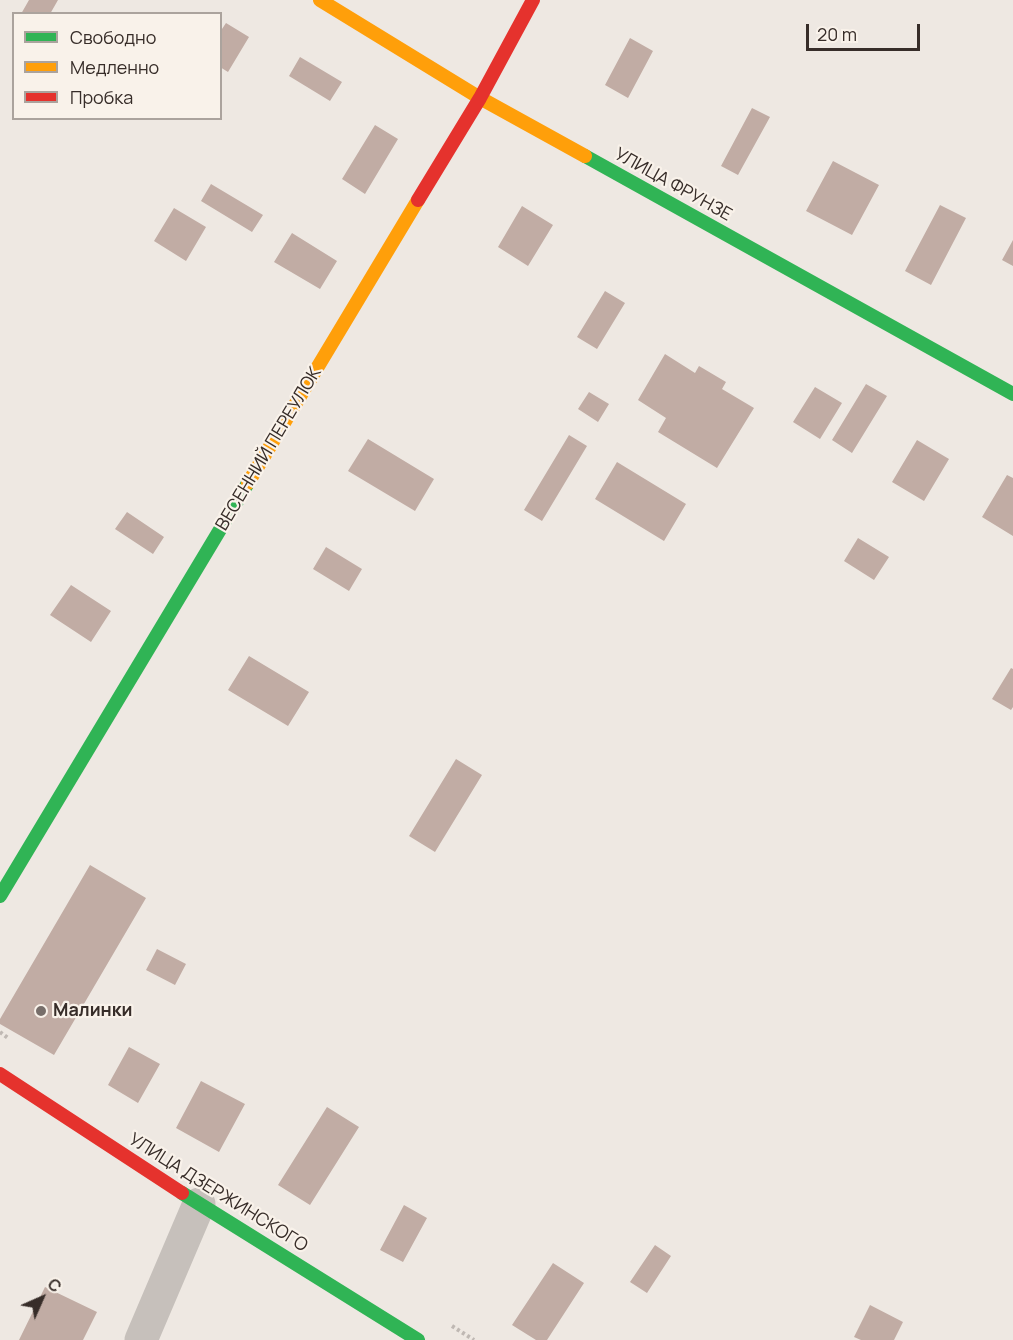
<!DOCTYPE html>
<meta charset="utf-8">
<style>
body{margin:0}
#map{position:relative;width:1013px;height:1340px;overflow:hidden;background:#eee8e2;font-family:Manrope,sans-serif}
canvas{display:block}
.legend{position:absolute;left:12px;top:12px;width:210px;height:108px;box-sizing:border-box;background:#f9f2ea;border:2px solid #aba39d;margin:0;padding:8px 10px;list-style:none;font-size:18px;color:#372d29}
.legend li{display:flex;align-items:center;gap:12px;height:30px}
.legend b{width:30px;border:2px solid #aba39d}
.north{position:absolute;left:12px;top:1268px;width:60px;height:60px;-webkit-text-stroke:4px #f9f2ea;paint-order:stroke;rotate:45deg;font-size:16px;font-weight:700;line-height:24px;text-align:center;color:#372d29}
.north::after{content:'';display:block;margin:auto;width:21px;height:27px;background:#372d29;clip-path:polygon(50% 0,100% 100%,50% 72%,0 100%)}
.scale{position:absolute;left:806px;top:24px;width:114px;height:27px;box-sizing:border-box;border:3px solid #372d29;border-top:0;padding-left:8px;font-size:18px;line-height:21px;white-space:nowrap;color:#372d29;-webkit-text-stroke:4px #f9f2ea;paint-order:stroke}
</style>
<div id="map">
<canvas width="1013" height="1340"></canvas>
<ul class="legend">
<li><b style="height:8px;background:#30b455"></b>Свободно</li>
<li><b style="height:8px;background:#ff9f0a"></b>Медленно</li>
<li><b style="height:8px;background:#e5322d"></b>Пробка</li>
</ul>
<div class="north">С</div>
<div class="scale">20 m</div>
</div>
<script>
const ctx = document.querySelector('canvas').getContext('2d');
ctx.lineJoin = 'round';
function fill(path, color) { ctx.fillStyle = color; ctx.fill(path, 'evenodd'); }
const shape = rows => new Path2D(rows.map(r => 'M' + r).join(''));
function strokePath(path, color, width, dash) { ctx.strokeStyle = color; ctx.lineWidth = width; ctx.lineCap = dash ? 'butt' : 'round'; ctx.setLineDash(dash || []); ctx.stroke(path); }
function drawText(font, color, halo, rows, align = 'center') {
  ctx.font = font + ' Manrope,sans-serif'; ctx.lineWidth = 4.5; ctx.setLineDash([]); ctx.textBaseline = 'middle'; ctx.strokeStyle = halo; ctx.fillStyle = color; for (const [text, x, y, turn = 0] of rows) {
    ctx.save(); ctx.translate(x, y); ctx.rotate((+turn || 0) * Math.PI / 180); ctx.textAlign = isNaN(turn) ? turn : align; if (halo) ctx.strokeText(text, 0, 0); ctx.fillText(text, 0, 0); ctx.restore();
  }
}
fill(shape([
 [29,0,58,0,50,14,21,14],
 [226,23,249,37,228,72,220,67,220,32],
 [630,38,653,51,628,98,605,85],
 [300,57,342,82,330,101,289,76],
 [752,108,770,117,738,175,721,166],
 [375,125,398,139,365,194,342,179],
 [833,161,879,185,852,235,806,211],
 [211,184,263,215,252,232,201,201],
 [940,205,966,218,931,285,905,271],
 [522,206,553,225,528,266,498,247],
 [174,208,206,227,186,261,154,241],
 [292,233,337,261,320,289,274,262],
 [1013,240,1013,266,1002,260],
 [605,291,625,303,597,349,577,337],
 [665,354,695,373,699,366,726,382,722,389,754,408,717,468,658,432,666,418,638,400],
 [866,384,887,396,852,453,832,440],
 [815,387,842,403,820,439,793,422],
 [589,392,609,404,598,422,578,409],
 [569,435,587,446,542,521,524,510],
 [368,439,434,479,415,511,348,471],
 [917,440,949,459,924,501,892,482],
 [617,462,686,504,664,541,595,499],
 [1007,475,1013,478,1013,536,982,517],
 [127,512,164,537,153,554,115,529],
 [858,538,889,557,874,580,844,561],
 [326,547,362,569,349,591,313,569],
 [71,585,111,611,91,642,50,615],
 [249,656,309,692,288,726,228,690],
 [1011,668,1013,669,1013,707,1011,710,992,699],
 [456,759,482,775,435,852,409,836],
 [90,865,146,898,54,1055,0,1024,0,1019],
 [157,949,186,964,175,985,146,970],
 [129,1047,160,1064,138,1103,108,1085],
 [201,1081,245,1104,219,1152,176,1128],
 [327,1107,359,1127,310,1205,278,1185],
 [404,1205,427,1218,403,1262,380,1250],
 [655,1245,671,1256,647,1293,630,1282],
 [553,1263,584,1283,547,1340,536,1340,512,1325],
 [45,1287,97,1312,83,1340,19,1340],
 [870,1305,903,1322,894,1340,861,1340,854,1337]
]), '#c1aca4');
strokePath(shape([
 [0,1032,8,1038],
 [452,1326,474,1340]
]), '#bfb8b3', 4, [3, 3]);
strokePath(shape([
 [141,1340,199,1204]
]), '#c6c0bb', 33);
strokePath(shape([
 [585,156,1013,394],
 [0,896,248,483],
 [182,1193,418,1340]
]), '#30b455', 14);
strokePath(shape([
 [320,0,480,98,585,156],
 [248,483,418,200]
]), '#ff9f0a', 14);
strokePath(shape([
 [418,200,480,98,533,0],
 [0,1074,182,1193]
]), '#e5322d', 14);
for (const [x, y, r, color] of [
 [41,1011,6,"#776e6a"]
]) { const dot = new Path2D(); dot.arc(x, y, r, 0, 2 * Math.PI); ctx.fillStyle = color; ctx.fill(dot); strokePath(dot, '#f9f2ea', 2); }
drawText('18px', '#372d29', '#f9f2ea', [
 ["УЛИЦА ФРУНЗЕ",673,185,29],
 ["ВЕСЕННИЙ ПЕРЕУЛОК",269,449,-59],
 ["УЛИЦА ДЗЕРЖИНСКОГО",218,1193,32]
]);
drawText('bold 18px', '#372d29', '#f9f2ea', [
 ["Малинки",53,1011]
], 'left');
</script>
